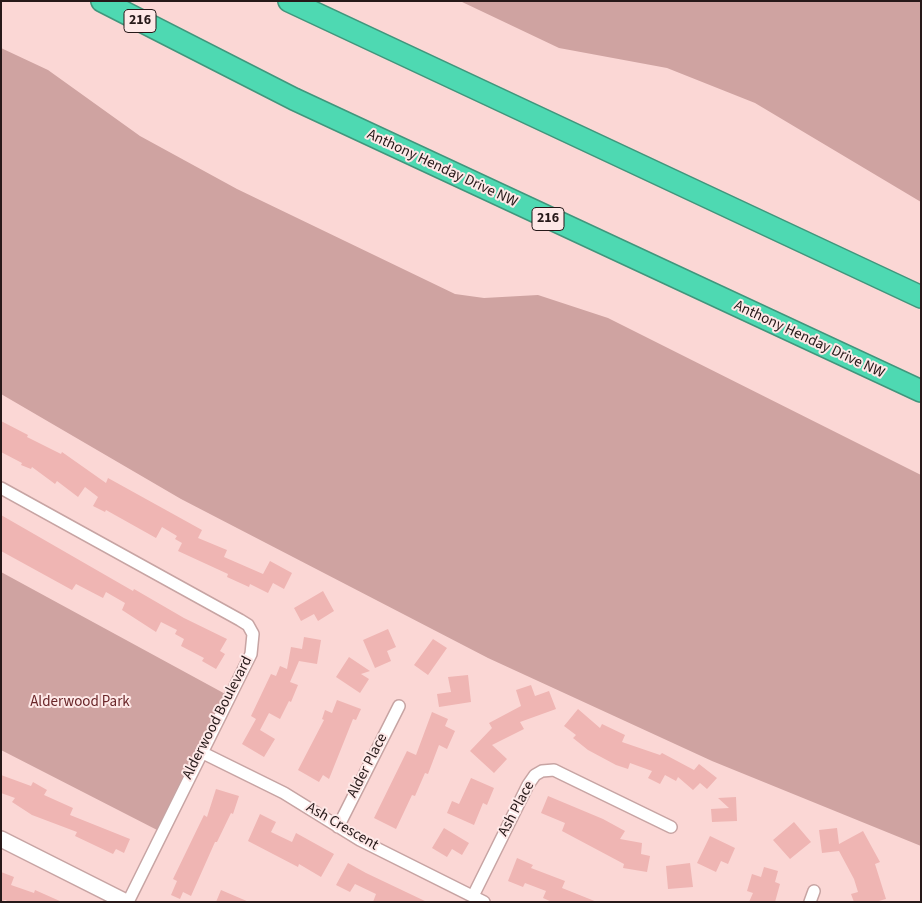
<!DOCTYPE html>
<style>
body{margin:0}
#map{position:relative;width:922px;height:903px;overflow:hidden;background:#fbd7d5;font-family:"Source Sans 3",sans-serif}
canvas{display:block}
.frame{position:absolute;inset:0;border:2px solid #261919;pointer-events:none}
</style>
<div id="map">
<canvas width="922" height="903"></canvas>
<div class="frame"></div>
</div>
<script>
const ctx = document.querySelector('canvas').getContext('2d');
ctx.lineJoin = 'round';
function fill(path, color) { ctx.fillStyle = color; ctx.fill(path, 'evenodd'); }
const shape = rows => new Path2D(rows.map(r => 'M' + r).join(''));
function strokePath(path, color, width, dash) { ctx.strokeStyle = color; ctx.lineWidth = width; ctx.lineCap = dash ? 'butt' : 'round'; ctx.setLineDash(dash || []); ctx.stroke(path); }
function drawText(font, color, halo, rows, align = 'center') {
  ctx.font = font + ' "Source Sans 3",sans-serif'; ctx.lineWidth = 4; ctx.setLineDash([]); ctx.textBaseline = 'middle'; ctx.strokeStyle = halo; ctx.fillStyle = color; for (const [text, x, y, turn = 0] of rows) {
    ctx.save(); ctx.translate(x, y); ctx.rotate((+turn || 0) * Math.PI / 180); ctx.textAlign = isNaN(turn) ? turn : align; if (halo) ctx.strokeText(text, 0, 0); ctx.fillText(text, 0, 0); ctx.restore();
  }
}
fill(shape([
 [460,1,921,1,921,202,755,103,667,68,559,48],
 [1,48,48,70,140,136,237,189,455,294,484,298,538,295,608,318,921,475,921,846,712,761,488,658,181,499,1,394],
 [1,572,229,696,161,832,1,750]
]), '#cfa3a1');
fill(shape([
 [1,421,28,435,27,437,61,454,62,452,106,483,108,478,202,530,198,538,227,550,224,557,263,574,270,561,292,573,284,589,273,583,268,593,250,584,249,587,227,577,228,574,178,551,182,543,175,539,177,536,162,527,156,538,106,510,105,512,93,506,98,497,85,487,78,497,57,481,55,484,32,467,31,469,21,465,22,463,1,452],
 [1,515,133,591,134,589,184,618,227,639,220,651,225,654,216,669,202,661,204,658,181,646,184,639,175,634,177,630,161,622,156,632,122,610,125,603,106,592,103,598,76,584,72,590,1,551],
 [323,591,334,611,318,621,314,614,301,621,294,608],
 [388,629,396,647,387,651,391,661,375,668,363,640],
 [304,637,321,640,317,664,299,661,290,682,298,685,291,702,289,701,280,719,269,713,260,730,275,739,264,757,242,744,256,719,251,716,271,674,276,676,280,666,287,669,291,647,302,649],
 [433,639,447,648,428,675,414,665],
 [349,657,370,671,361,674,369,679,360,693,336,677],
 [468,675,471,702,439,707,437,694,451,692,448,677],
 [531,685,535,696,549,691,556,709,520,722,524,729,492,745,507,759,494,773,470,751,492,728,489,723,521,706,516,690],
 [337,700,361,709,356,720,353,719,329,779,323,775,319,782,298,770,324,720,322,719,325,710,332,713],
 [578,709,600,728,602,724,625,735,622,742,660,755,662,753,694,770,699,764,717,778,707,789,700,783,693,790,678,777,676,781,665,775,660,784,648,778,652,771,630,763,628,769,616,765,588,750,573,738,576,735,564,726],
 [432,712,448,719,445,726,455,731,447,749,439,745,428,774,425,773,415,796,412,795,396,829,374,818,407,751,416,755],
 [1,775,31,786,33,782,47,790,44,795,73,808,70,815,130,839,124,853,116,849,113,854,75,836,77,832,32,815,12,802,15,798,1,793],
 [471,778,494,788,487,805,483,803,474,825,447,813,452,801,459,804],
 [216,789,239,796,233,814,231,813,217,842,215,842,191,896,183,892,180,899,171,895,177,881,173,879,204,815,207,817],
 [548,796,603,819,625,831,620,839,642,843,641,854,650,856,647,872,623,868,624,864,562,831,565,823,541,813],
 [736,797,737,821,712,822,711,809,729,808,718,798],
 [260,814,276,822,271,832,292,842,296,833,334,854,321,877,299,864,298,867,248,841],
 [794,822,811,842,790,859,773,840],
 [444,828,469,843,462,855,452,849,447,857,432,848],
 [837,828,839,844,863,831,880,862,875,864,886,899,875,902,854,902,851,894,858,892,854,879,839,851,822,853,819,830],
 [710,836,735,848,728,864,721,861,716,872,697,863],
 [517,858,533,865,531,868,565,881,562,888,597,902,552,902,543,898,546,891,525,883,523,887,508,881],
 [348,863,366,873,427,902,373,902,376,894,355,884,350,892,336,885],
 [690,863,693,887,668,889,666,866],
 [764,867,778,871,775,882,780,884,775,902,749,902,753,893,747,891,752,874,761,877],
 [1,872,14,877,11,885,34,893,35,890,62,902,10,902,5,900,1,902],
 [221,890,249,902,216,902]
]), '#efb5b3');
const minor = shape([
 [1,488,240,620,248,625,253,634,251,654,128,902],
 [201,752,284,793,360,840,484,902],
 [338,827,399,706],
 [473,896,528,785,535,775,542,771,554,770,560,773,671,827],
 [810,902,814,891]
]);
const tertiary = shape([
 [1,839,126,902]
]);
const motorway = shape([
 [102,1,294,99,921,391],
 [289,1,921,297]
]);
strokePath(minor, '#c7a4a3', 14);
strokePath(tertiary, '#c7a4a3', 18);
strokePath(motorway, '#40967c', 24);
strokePath(minor, '#fff', 11);
strokePath(tertiary, '#fff', 15);
strokePath(motorway, '#4ed9b2', 21);
for (const [x, y, w] of [
 [140,21,32],
 [548,219,32]
]) { const box = new Path2D(); box.roundRect(x - w / 2, y - 11.5, w, 23, 4); ctx.fillStyle = '#fee8e7'; ctx.fill(box); strokePath(box, '#261919', 1); }
drawText('bold 14px', '#261919', null, [
 ["216",140,21],
 ["216",548,219]
]);
drawText('15px', '#261919', '#fee8e7', [
 ["Anthony Henday Drive NW",442,169,25],
 ["Anthony Henday Drive NW",809,340,25],
 ["Alderwood Boulevard",218,718,-63],
 ["Alder Place",368,766,-63],
 ["Ash Place",517,809,-62],
 ["Ash Crescent",342,827,30]
]);
drawText('15px', '#6a2629', '#fee8e7', [
 ["Alderwood Park",80,703]
]);
</script>
